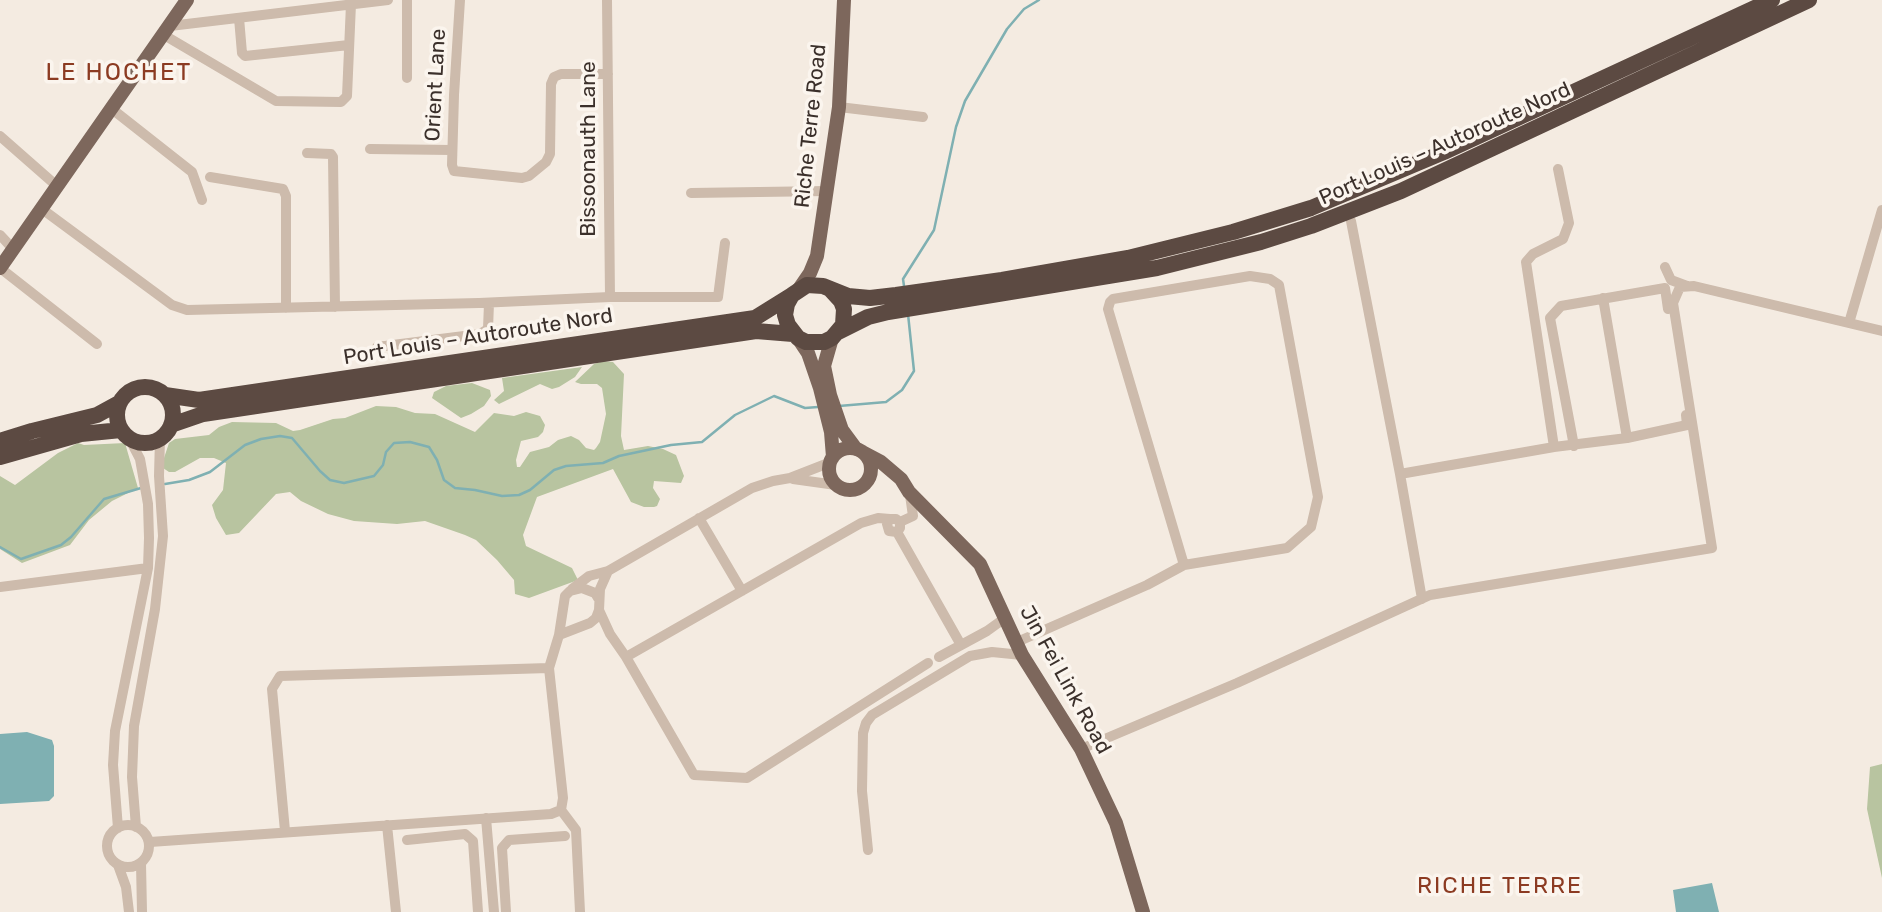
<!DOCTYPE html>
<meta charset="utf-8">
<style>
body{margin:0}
canvas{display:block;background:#f4ebe1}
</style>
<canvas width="1882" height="912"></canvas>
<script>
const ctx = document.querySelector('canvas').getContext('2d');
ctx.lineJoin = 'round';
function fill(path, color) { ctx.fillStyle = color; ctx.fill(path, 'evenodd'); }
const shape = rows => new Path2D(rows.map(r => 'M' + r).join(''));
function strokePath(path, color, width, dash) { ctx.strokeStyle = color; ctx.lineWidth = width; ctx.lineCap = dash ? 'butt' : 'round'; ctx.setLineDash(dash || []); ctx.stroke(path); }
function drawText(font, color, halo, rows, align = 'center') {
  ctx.font = font + ' Rubik,sans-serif'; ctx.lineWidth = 7; ctx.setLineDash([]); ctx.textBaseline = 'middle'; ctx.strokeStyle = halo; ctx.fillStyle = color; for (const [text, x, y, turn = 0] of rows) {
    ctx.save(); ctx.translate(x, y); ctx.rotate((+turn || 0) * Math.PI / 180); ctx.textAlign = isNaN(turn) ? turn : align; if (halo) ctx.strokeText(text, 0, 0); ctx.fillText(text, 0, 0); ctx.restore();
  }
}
fill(shape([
 [603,361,613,362,624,374,621,436,624,450,648,446,663,449,676,455,684,476,681,483,654,481,653,488,660,499,657,506,654,507,644,507,631,502,613,469,537,497,523,535,526,546,572,568,578,580,529,598,515,594,514,580,497,560,476,540,465,535,425,521,397,524,354,521,328,514,301,501,290,492,276,494,239,533,226,535,216,518,212,505,223,490,226,463,214,458,200,458,175,472,169,472,163,468,163,461,169,443,175,439,209,435,219,427,232,422,276,423,293,431,300,430,333,419,345,418,376,406,396,407,415,413,435,414,475,432,494,413,514,416,526,412,540,416,545,425,543,432,538,437,521,441,516,460,517,467,520,467,530,452,549,447,558,440,571,436,579,440,586,448,594,450,596,448,600,442,606,414,602,388,597,384,581,384,575,382,594,364],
 [582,367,575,377,559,387,552,389,540,384,499,404,494,400,504,391,502,378],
 [472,383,490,390,491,396,484,406,471,414,461,418,432,398,434,392,446,386],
 [78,443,84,445,125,443,138,488,112,501,89,520,70,545,22,563,0,549,0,476,15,485,58,453],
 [1882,764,1882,878,1867,809,1870,767]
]), '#b8c4a0');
fill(shape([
 [27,732,52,740,54,746,54,796,49,801,0,804,0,734],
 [1712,883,1719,912,1676,912,1673,890]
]), '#7fb0b2');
strokePath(shape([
 [904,286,903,279,934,230,956,127,965,101,1007,29,1024,9,1039,0],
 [839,406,886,402,902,390,914,371,908,314],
 [165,484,189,480,210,472,245,445,261,439,280,436,292,438,320,471,330,480,344,483,374,476,383,465,386,452,394,443,410,442,429,447,437,460,444,480,455,488,475,490,502,496,519,495,530,490,554,470,566,466,603,463,619,456,671,445,702,442,735,415,774,396,805,408,818,407],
 [0,547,21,559,61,545,71,537,104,499,141,488]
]), '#7fb0b2', 2.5);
strokePath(shape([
 [460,0,454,95,452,165,454,171,522,178,529,176,546,162,550,154,551,84,554,77,561,74,608,74],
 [607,0,610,297],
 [239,18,242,53,245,56,349,45],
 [170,26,388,0],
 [164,35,276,101,341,102,347,96,351,4],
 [407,78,407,0],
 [839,107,923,117],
 [112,109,192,172,202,200],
 [0,136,58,187],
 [370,149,452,150],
 [307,153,331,154,333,157,335,307],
 [210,177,283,189,286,196,286,308],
 [691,193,827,191],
 [42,209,172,305,187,310,479,303,610,297,718,297,725,243],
 [1351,221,1400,474,1422,599],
 [0,235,13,249],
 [1665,267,1671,280,1687,286],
 [0,268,97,344],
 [1603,298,1627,438],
 [1849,323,1882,210],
 [377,347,480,334,488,329,489,303],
 [1574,446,1550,318,1561,306,1665,288,1668,309],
 [1554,447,1526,262,1533,254,1563,239,1569,223,1558,169],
 [1400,474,1554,447,1627,438,1687,425,1686,415],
 [793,479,836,485],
 [699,518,742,591],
 [900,522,900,528,897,532,961,645],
 [897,532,889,531,887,524,890,519,896,519,900,522,913,516,910,495],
 [0,587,148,568],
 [572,589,589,576,608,571,752,488,773,481,790,478,831,462],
 [599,610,610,634,626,657,861,523,878,518,890,519],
 [559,635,590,623,596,618,599,610,600,589,608,571],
 [1017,642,1147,585,1184,565,1287,548,1311,527,1318,497,1279,285,1270,279,1250,276,1113,299,1110,302,1108,309,1184,565],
 [626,657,694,775,747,778,928,663],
 [939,657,987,631,1005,618],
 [1081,749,1237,683,1430,595,1712,548,1673,303,1680,287,1694,286,1882,331],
 [486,818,494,912],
 [387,825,396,912],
 '107 846a21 21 0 1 1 42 0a21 21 0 1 1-42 0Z',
 [136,827,132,777,134,726,155,609,163,536,159,476,160,438],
 [118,828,113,765,115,731,148,568,149,538,148,504,140,459,129,438],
 [285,831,272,689,280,676,549,668],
 [407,840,465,834,473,841,478,912],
 [150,842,551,814,561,810],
 [868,850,862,791,863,733,866,723,872,715,970,656,992,652,1022,655],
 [141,863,142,912],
 [118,865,126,887,129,912],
 [506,912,502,848,509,840,565,836],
 [580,912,576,830,561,810,563,798,549,668,559,635,565,596,570,591,582,588,595,593,598,598]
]), '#cdbbac', 10);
strokePath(shape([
 [0,268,187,0],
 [799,289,810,273,817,256,839,107,844,0],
 [798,338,808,353,820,388,831,432,833,457],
 [832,338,824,366,830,395,842,430,856,449],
 '829 469a21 21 0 1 1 42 0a21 21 0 1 1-42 0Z',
 [864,453,881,462,901,479,909,492,980,564,1022,655,1081,749,1116,823,1143,912]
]), '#7d675c', 14);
strokePath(shape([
 [830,289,841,301,844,309,843,325,832,338,824,342,806,342,798,338,788,325,785,315,787,304,792,295,807,285,823,286,848,296,870,298,896,295,1002,280,1128,258,1233,232,1311,208,1444,152,1772,0],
 [838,332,868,317,888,312,1157,268,1261,242,1311,226,1401,191,1809,0],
 '117 415a28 28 0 1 1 56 0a28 28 0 1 1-56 0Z',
 [165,395,199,400,755,318,792,295],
 [171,425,203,414,756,331,793,334],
 [0,441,32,431,97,415,119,403],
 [0,457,81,434,121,430]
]), '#5c4a42', 16);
drawText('21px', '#3b302b', '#fbf5ee', [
 ["Orient Lane",436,85,-87],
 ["Riche Terre Road",811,126,-84],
 ["Port Louis – Autoroute Nord",1445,144,-24],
 ["Bissoonauth Lane",589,149,-90],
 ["Port Louis – Autoroute Nord",478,337,-9],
 ["Jin Fei Link Road",1065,680,61]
]);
ctx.letterSpacing = '2px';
drawText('23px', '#8c3b22', '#fbf5ee', [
 ["RICHE TERRE",1500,886]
]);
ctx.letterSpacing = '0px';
ctx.letterSpacing = '2px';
drawText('24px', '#8c3b22', '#fbf5ee', [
 ["LE HOCHET",119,73]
]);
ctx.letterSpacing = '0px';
</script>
